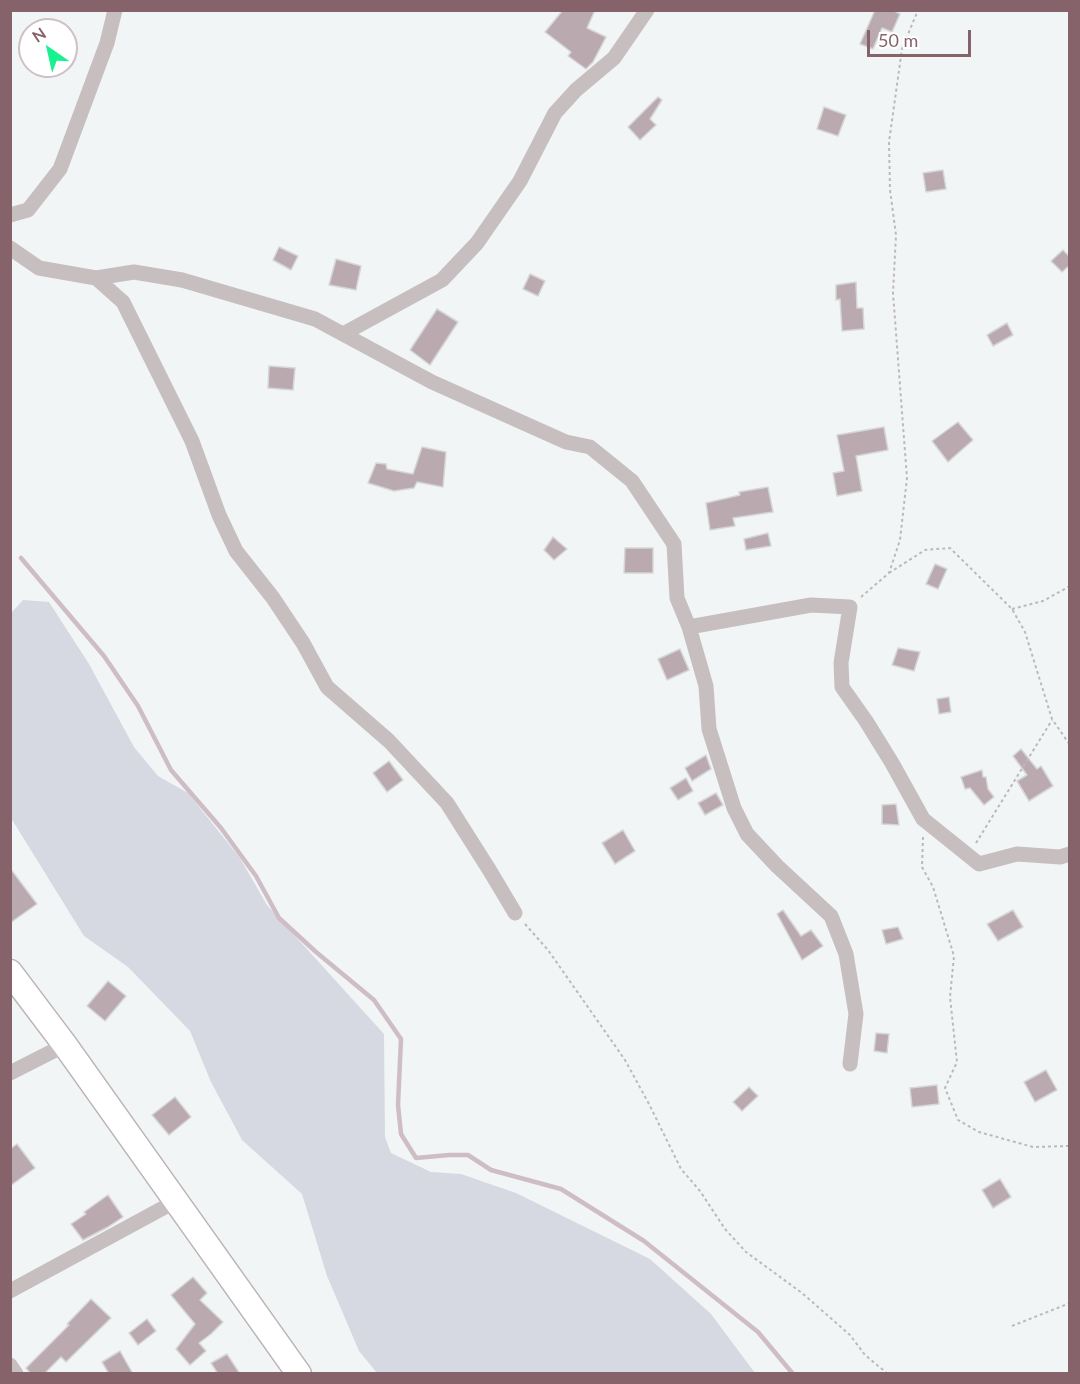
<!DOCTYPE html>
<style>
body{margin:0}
#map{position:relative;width:1080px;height:1384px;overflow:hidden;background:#f2f5f6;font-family:Lato,sans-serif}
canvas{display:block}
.frame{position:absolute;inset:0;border:12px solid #86626b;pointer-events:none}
.north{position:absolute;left:18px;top:18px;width:60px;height:60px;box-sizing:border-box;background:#fff;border:2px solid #cfc0c4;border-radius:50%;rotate:326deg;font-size:16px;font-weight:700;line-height:24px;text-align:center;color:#86626b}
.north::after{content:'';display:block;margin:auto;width:21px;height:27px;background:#16f28d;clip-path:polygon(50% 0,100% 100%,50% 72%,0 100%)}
.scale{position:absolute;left:867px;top:30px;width:104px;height:27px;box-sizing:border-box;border:3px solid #86626b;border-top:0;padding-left:8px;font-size:18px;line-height:21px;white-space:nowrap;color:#86626b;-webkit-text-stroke:4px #fff;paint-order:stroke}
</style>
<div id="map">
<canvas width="1080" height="1384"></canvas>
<div class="frame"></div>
<div class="north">N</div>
<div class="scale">50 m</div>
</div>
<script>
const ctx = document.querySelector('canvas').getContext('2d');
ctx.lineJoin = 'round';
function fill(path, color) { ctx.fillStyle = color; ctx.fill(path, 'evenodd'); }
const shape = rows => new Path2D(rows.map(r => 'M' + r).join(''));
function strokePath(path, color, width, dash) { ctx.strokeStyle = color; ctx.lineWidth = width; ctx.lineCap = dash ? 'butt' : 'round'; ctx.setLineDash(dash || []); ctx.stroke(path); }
fill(shape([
 [23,600,49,602,89,664,134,747,158,776,188,793,240,858,267,905,384,1034,385,1137,391,1153,431,1172,461,1174,516,1193,650,1259,711,1314,755,1373,377,1373,359,1351,327,1276,302,1194,242,1140,211,1082,190,1031,128,967,84,936,11,818,11,613]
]), '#d7d9e2');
strokePath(shape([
 [21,558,104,656,138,706,171,770,221,828,256,876,279,918,316,952,374,1000,401,1039,398,1105,401,1134,416,1158,449,1155,468,1155,491,1170,561,1189,644,1241,758,1332,793,1374]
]), '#cebdc4', 4.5);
const building = shape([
 [563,10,595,10,587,28,606,37,593,62,586,69,568,56,571,52,545,32,563,10],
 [875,10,893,10,900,14,892,32,882,28,873,49,860,44,875,10],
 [658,97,662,100,650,119,656,125,640,140,628,127,658,97],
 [824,107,846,115,838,136,817,129,824,107],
 [943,170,946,189,926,192,923,173,943,170],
 [279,247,298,256,291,270,273,260,279,247],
 [1063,250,1070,257,1070,265,1062,272,1051,261,1063,250],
 [336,259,361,266,356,290,329,285,336,259],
 [530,274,545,281,538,296,523,289,530,274],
 [856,282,857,308,863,308,864,329,842,331,840,299,836,300,836,285,856,282],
 [437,309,458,322,430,365,410,350,437,309],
 [1007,323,1013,335,993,346,987,335,1007,323],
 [269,366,295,368,293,390,268,388,269,366],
 [958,422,973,440,948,462,932,441,958,422],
 [884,427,888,450,856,456,862,491,837,496,833,473,844,471,837,435,884,427],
 [422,447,446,452,443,487,417,482,414,488,394,491,368,483,376,463,386,464,387,469,413,474,422,447],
 [768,487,773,512,733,518,735,526,710,530,706,503,740,495,739,492,768,487],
 [768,533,771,546,746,550,744,539,768,533],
 [553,537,567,549,554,560,544,550,553,537],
 [625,548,653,548,653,573,624,573,625,548],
 [935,564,947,569,938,589,926,584,935,564],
 [898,648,920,652,914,671,892,665,898,648],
 [680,649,689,670,667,680,658,659,680,649],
 [949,697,951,712,939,714,937,699,949,697],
 [1021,749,1037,769,1041,766,1053,786,1029,801,1017,781,1027,775,1013,756,1021,749],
 [706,755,711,769,692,781,685,768,706,755],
 [389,761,403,780,387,792,373,773,389,761],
 [982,770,983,777,986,777,988,789,994,797,984,805,970,788,965,789,961,777,982,770],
 [686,778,693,791,678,800,670,788,686,778],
 [716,793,723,805,705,815,698,803,716,793],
 [896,804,899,825,882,824,882,805,896,804],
 [623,830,635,851,615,864,602,843,623,830],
 [10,868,37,904,10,923,10,868],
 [783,910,801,936,811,930,823,946,802,960,777,914,783,910],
 [1013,910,1023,927,998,941,987,924,1013,910],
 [898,927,903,939,886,944,882,930,898,927],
 [108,981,126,996,105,1021,87,1006,108,981],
 [876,1033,889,1034,887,1053,874,1051,876,1033],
 [1046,1070,1057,1090,1035,1102,1024,1082,1046,1070],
 [937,1085,939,1104,912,1107,910,1088,937,1085],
 [749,1087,758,1096,742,1111,733,1102,749,1087],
 [175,1097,191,1117,169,1135,152,1115,175,1097],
 [17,1144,35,1168,10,1186,10,1149,17,1144],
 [1000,1179,1011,1197,993,1208,982,1190,1000,1179],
 [108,1195,123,1217,108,1227,83,1240,71,1224,86,1214,84,1212,108,1195],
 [193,1277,207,1293,200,1300,223,1322,211,1334,199,1343,206,1351,190,1365,176,1349,195,1324,171,1295,193,1277],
 [91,1299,111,1318,66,1362,61,1357,44,1374,31,1374,26,1368,69,1325,67,1324,91,1299],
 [147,1319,156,1331,138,1345,129,1333,147,1319],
 [120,1351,133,1374,109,1374,102,1362,120,1351],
 [227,1354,240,1374,218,1374,211,1363,227,1354]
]);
fill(building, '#baaaaf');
strokePath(building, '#d5d6d7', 1.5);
const trunk = shape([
 [10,972,65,1045,299,1374]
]);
strokePath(trunk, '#bbb3b5', 27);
strokePath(shape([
 [889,573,925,550,950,548,1012,609,1025,632,1052,719,1070,745],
 [861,597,889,573,900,540,907,478,893,293,896,235,890,190,889,142,902,49,918,10],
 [1012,609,1043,601,1070,586],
 [923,837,922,867,933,887,954,956,950,997,957,1062,945,1088,958,1120,979,1132,1033,1147,1070,1146],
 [976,843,1052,720],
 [525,924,548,950,625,1060,649,1104,681,1169,700,1191,725,1229,746,1252,802,1293,850,1335,865,1355,888,1374],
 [1012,1326,1070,1303]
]), '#bfb8ba', 2, [3, 3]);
strokePath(shape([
 [10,215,28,210,60,169,107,43,115,10],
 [10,248,39,268,96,278,134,272,182,280,315,319,432,382,566,442,590,447,632,481,674,544,677,598,689,627,706,686,709,729,734,808,747,834,777,866,831,916,846,954,856,1014,850,1064],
 [96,278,123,302,192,441,219,515,236,551,273,598,303,643,327,687,389,741,447,803,490,871,515,913],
 [343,334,442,280,477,243,520,181,555,113,576,90,614,58,647,10],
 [689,627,811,605,850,607,841,663,842,687,866,721,892,763,923,819,979,864,1017,854,1060,857,1070,854],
 [10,1073,65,1045],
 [10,1291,176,1201],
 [10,1365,16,1374]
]), '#c7bec0', 15);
strokePath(trunk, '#fff', 24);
</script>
